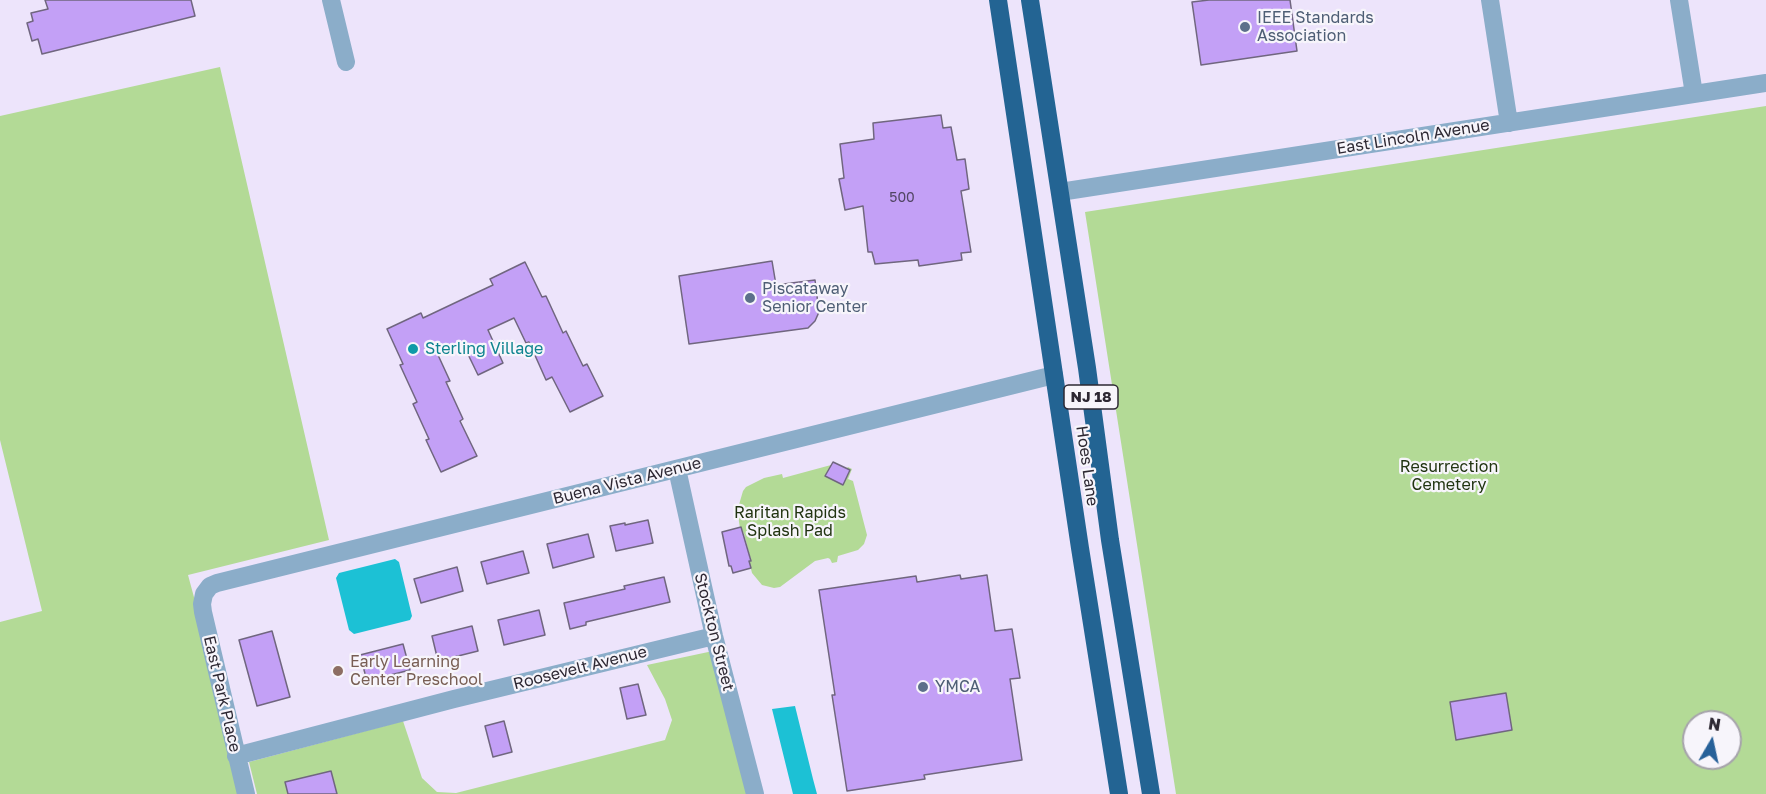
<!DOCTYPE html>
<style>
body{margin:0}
#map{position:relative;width:1766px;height:794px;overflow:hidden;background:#ede4fb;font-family:"Golos Text",sans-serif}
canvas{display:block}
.north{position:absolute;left:1682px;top:710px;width:60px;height:60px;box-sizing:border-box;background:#f7f5fb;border:2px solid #a6a3ab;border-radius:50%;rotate:9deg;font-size:16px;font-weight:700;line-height:24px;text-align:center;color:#2d2833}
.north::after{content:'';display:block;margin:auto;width:21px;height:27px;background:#276199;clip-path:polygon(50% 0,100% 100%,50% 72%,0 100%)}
</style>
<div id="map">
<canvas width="1766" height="794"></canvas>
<div class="north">N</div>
</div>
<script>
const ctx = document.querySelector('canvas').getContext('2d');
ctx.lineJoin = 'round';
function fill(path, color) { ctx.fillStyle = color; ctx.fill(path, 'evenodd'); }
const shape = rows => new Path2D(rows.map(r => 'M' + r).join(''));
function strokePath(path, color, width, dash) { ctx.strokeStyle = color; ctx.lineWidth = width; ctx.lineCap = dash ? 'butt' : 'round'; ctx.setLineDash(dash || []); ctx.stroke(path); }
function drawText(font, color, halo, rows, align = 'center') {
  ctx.font = font + ' "Golos Text",sans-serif'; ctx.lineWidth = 4.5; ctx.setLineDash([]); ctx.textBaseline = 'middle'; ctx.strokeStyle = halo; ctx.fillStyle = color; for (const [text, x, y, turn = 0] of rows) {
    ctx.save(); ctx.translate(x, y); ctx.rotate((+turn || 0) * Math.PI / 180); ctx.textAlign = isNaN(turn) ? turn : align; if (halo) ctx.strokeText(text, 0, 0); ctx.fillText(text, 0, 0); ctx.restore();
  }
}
fill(shape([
 [220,67,329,540,188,575,247,794,0,794,0,622,42,611,0,440,0,116],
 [1766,106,1766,794,1176,794,1085,212],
 [1694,722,1730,722,1730,758,1694,758],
 [831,465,843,484,850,471,847,468,848,467,852,469,848,479,853,481,867,535,864,544,858,550,838,556,837,562,832,563,830,559,828,558,815,561,780,587,774,588,762,585,752,573,749,561,751,560,744,534,741,527,740,528,739,522,738,508,743,491,746,487,764,478,782,474,783,478],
 [713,651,747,794,257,794,249,762,403,721,422,778,437,792,456,793,665,740,672,720,665,699,647,665]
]), '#b3da96');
fill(shape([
 [395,559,399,562,412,616,410,620,354,634,349,630,336,578,339,573],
 [795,706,813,779,817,794,793,794,772,709]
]), '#1cc1d5');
const building = shape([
 [45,0,191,0,195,16,42,54,38,39,32,41,27,23,33,21,31,13,48,9,45,0],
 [1209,0,1290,0,1297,51,1201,65,1192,2,1209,0],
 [941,115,943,128,951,127,957,160,965,159,969,189,961,191,971,252,961,253,962,260,919,266,918,260,875,264,872,252,868,252,863,206,845,210,839,179,844,178,840,144,874,139,873,123,941,115],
 [772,261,776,285,815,280,819,312,815,321,808,328,689,344,679,276,772,261],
 [525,262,542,297,546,296,563,333,566,331,583,366,587,364,603,396,570,412,552,377,546,380,529,342,526,343,514,318,488,330,503,363,478,375,463,344,438,355,450,381,446,382,463,419,460,421,477,456,441,472,426,440,429,439,413,404,417,402,400,365,403,364,387,329,421,313,423,318,461,300,493,285,490,279,525,262],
 [833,462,850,470,843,485,825,476,833,462],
 [648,520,653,543,616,551,610,526,625,523,625,525,648,520],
 [741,527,751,561,749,561,751,568,733,573,731,566,729,566,722,532,741,527],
 [588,534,594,557,553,568,547,544,588,534],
 [523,551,529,573,487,584,481,562,523,551],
 [457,567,463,591,421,603,414,579,457,567],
 [960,575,961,579,987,575,995,631,1012,629,1020,678,1010,679,1022,760,924,775,925,779,847,791,832,695,835,695,819,590,916,576,917,582,960,575],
 [664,577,670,602,586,622,586,625,570,629,564,603,625,589,624,586,664,577],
 [539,610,545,635,504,645,498,620,539,610],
 [472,626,478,651,438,661,432,636,472,626],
 [272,631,290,697,257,706,239,640,272,631],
 [403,644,410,670,367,681,360,655,403,644],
 [638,684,646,715,627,719,620,688,638,684],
 [1506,693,1512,730,1456,740,1450,702,1506,693],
 [504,721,512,752,493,757,485,726,504,721],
 [331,771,337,794,288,794,285,782,331,771]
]);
fill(building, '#c3a0f6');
strokePath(building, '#70667f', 1.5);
strokePath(shape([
 [331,0,346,62],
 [1490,0,1509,123],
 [1679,0,1694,94],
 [1060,192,1766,83],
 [677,469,714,636,755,794],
 [236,756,454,699,714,636],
 [246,794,203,612,202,604,204,594,210,586,217,583,1054,375]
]), '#8badc9', 18);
strokePath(shape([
 [998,0,1080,548,1119,794],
 [1030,0,1087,368,1110,540,1151,794]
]), '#236493', 18);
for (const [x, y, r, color] of [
 [1245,27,6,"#5c6f8a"],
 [750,298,6,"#5c6f8a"],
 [413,349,6,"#0f9aa8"],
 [338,671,6,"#8d6e63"],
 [923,687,6,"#5c6f8a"]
]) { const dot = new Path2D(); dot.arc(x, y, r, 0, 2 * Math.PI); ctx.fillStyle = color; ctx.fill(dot); strokePath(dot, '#f7f5fb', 2); }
drawText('14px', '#524664', null, [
 ["500",902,198]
]);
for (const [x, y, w] of [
 [1091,397,54]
]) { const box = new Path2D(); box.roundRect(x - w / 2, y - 12, w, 24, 4.5); ctx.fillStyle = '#f7f5fb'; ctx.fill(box); strokePath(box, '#2d2833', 1.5); }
drawText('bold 15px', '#2d2833', null, [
 ["NJ 18",1091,397]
]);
drawText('16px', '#4e5e75', '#f7f5fb', [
 ["IEEE Standards",1257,18],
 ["Association",1257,36],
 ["Piscataway",762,289],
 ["Senior Center",762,307],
 ["YMCA",935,687]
], 'left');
drawText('16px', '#2d2833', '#f7f5fb', [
 ["East Lincoln Avenue",1413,137,-9],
 ["Hoes Lane",1087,466,82],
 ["Buena Vista Avenue",627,481,-14],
 ["Stockton Street",714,632,76],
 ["Roosevelt Avenue",580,668,-14],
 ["East Park Place",222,694,77]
]);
drawText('16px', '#0d838f', '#f7f5fb', [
 ["Sterling Village",425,349]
], 'left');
drawText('16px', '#213411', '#f7f5fb', [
 ["Resurrection",1449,467],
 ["Cemetery",1449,485],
 ["Raritan Rapids",790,513],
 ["Splash Pad",790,531]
]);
drawText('16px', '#785e54', '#f7f5fb', [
 ["Early Learning",350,662],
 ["Center Preschool",350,680]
], 'left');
</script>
